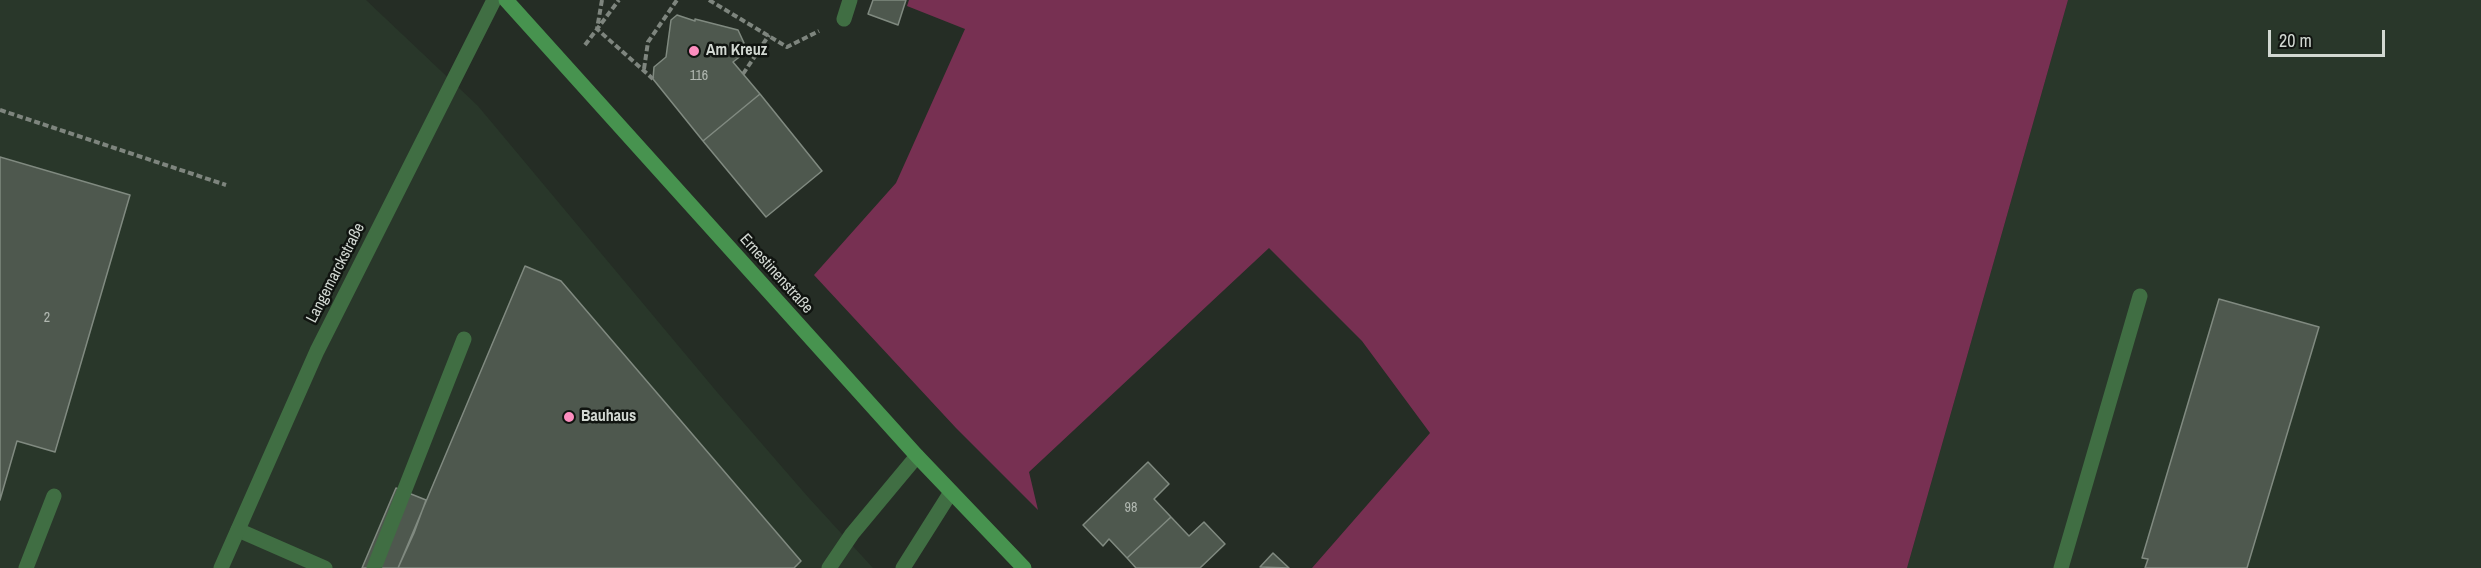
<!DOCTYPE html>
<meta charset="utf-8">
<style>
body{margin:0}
#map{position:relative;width:2481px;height:568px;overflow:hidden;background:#252d25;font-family:"Archivo Narrow",sans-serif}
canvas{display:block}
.scale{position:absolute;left:2268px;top:30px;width:117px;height:27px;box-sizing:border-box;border:3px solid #d2d8d2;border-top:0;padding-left:8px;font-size:18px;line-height:21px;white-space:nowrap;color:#d2d8d2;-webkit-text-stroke:4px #101410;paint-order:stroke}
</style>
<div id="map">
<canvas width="2481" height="568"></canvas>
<div class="scale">20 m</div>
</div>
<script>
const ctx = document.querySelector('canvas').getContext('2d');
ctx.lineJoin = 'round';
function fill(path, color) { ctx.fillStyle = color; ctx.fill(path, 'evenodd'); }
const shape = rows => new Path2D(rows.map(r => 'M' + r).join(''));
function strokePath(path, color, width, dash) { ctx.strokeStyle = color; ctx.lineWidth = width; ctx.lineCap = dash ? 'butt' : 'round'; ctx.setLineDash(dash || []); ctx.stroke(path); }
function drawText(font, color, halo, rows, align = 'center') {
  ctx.font = font + ' "Archivo Narrow",sans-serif'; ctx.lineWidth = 5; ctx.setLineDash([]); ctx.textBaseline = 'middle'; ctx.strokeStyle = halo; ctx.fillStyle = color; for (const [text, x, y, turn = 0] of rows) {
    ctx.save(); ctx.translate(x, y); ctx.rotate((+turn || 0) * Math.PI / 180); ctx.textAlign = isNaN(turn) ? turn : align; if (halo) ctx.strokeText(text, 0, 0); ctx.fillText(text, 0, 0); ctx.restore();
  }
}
fill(shape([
 [0,0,366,0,478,106,717,392,808,497,873,568,0,568],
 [2068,0,2481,0,2481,568,1907,568]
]), '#29372a');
fill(shape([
 [909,0,2068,0,1907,568,1312,568,1430,433,1362,341,1269,248,1029,472,1038,510,956,428,814,275,896,183,965,29,907,6]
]), '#773052');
const building = shape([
 [873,0,906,0,898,25,868,14,873,0],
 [677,15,695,21,695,19,738,30,744,43,742,55,733,62,760,94,703,141,653,79,654,67,666,57,671,20,677,15],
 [760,94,822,171,766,217,703,141,760,94],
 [0,157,130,195,55,452,17,441,0,500,0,157],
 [525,266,561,281,801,561,794,568,398,568,525,266],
 [2219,299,2319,327,2247,568,2145,568,2148,559,2142,558,2219,299],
 [1148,462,1169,484,1154,499,1171,517,1127,558,1109,539,1103,546,1083,525,1148,462],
 [396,488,426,500,414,533,398,568,362,568,396,488],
 [1171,517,1189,536,1204,522,1225,544,1200,568,1136,568,1127,558,1171,517],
 [1273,553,1289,568,1260,567,1273,553]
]);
fill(building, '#4e584e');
strokePath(building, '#808a80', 1.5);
strokePath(shape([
 [602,0,597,29,653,79],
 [709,0,787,47,819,31],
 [585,45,619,0],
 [644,69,648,42,677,0],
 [743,74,769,35],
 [0,110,226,185]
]), '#7e857e', 4, [6, 3]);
strokePath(shape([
 [844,19,850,0],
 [238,530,325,568],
 [26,568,54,496],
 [374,568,464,339],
 [829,568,852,534,917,456],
 [903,568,951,492],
 [2061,568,2140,296]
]), '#406e43', 15);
strokePath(shape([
 [221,568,317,351,494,0]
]), '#406e43', 15);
strokePath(shape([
 [506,0,917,456,1024,568]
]), '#47934f', 15);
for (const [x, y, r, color] of [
 [694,51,6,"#fd8ebf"],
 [569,417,6,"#fd8ebf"]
]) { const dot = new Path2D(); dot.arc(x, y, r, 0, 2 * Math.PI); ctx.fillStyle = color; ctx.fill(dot); strokePath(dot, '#101410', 2); }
drawText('14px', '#b1b8b1', null, [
 ["116",699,76],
 ["2",47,318],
 ["98",1131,508]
]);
drawText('bold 16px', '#d2d8d2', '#101410', [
 ["Am Kreuz",706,51],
 ["Bauhaus",581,417]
], 'left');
drawText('16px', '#d2d8d2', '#101410', [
 ["Langemarckstraße",336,273,-63],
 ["Ernestinenstraße",776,274,48]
]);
</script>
